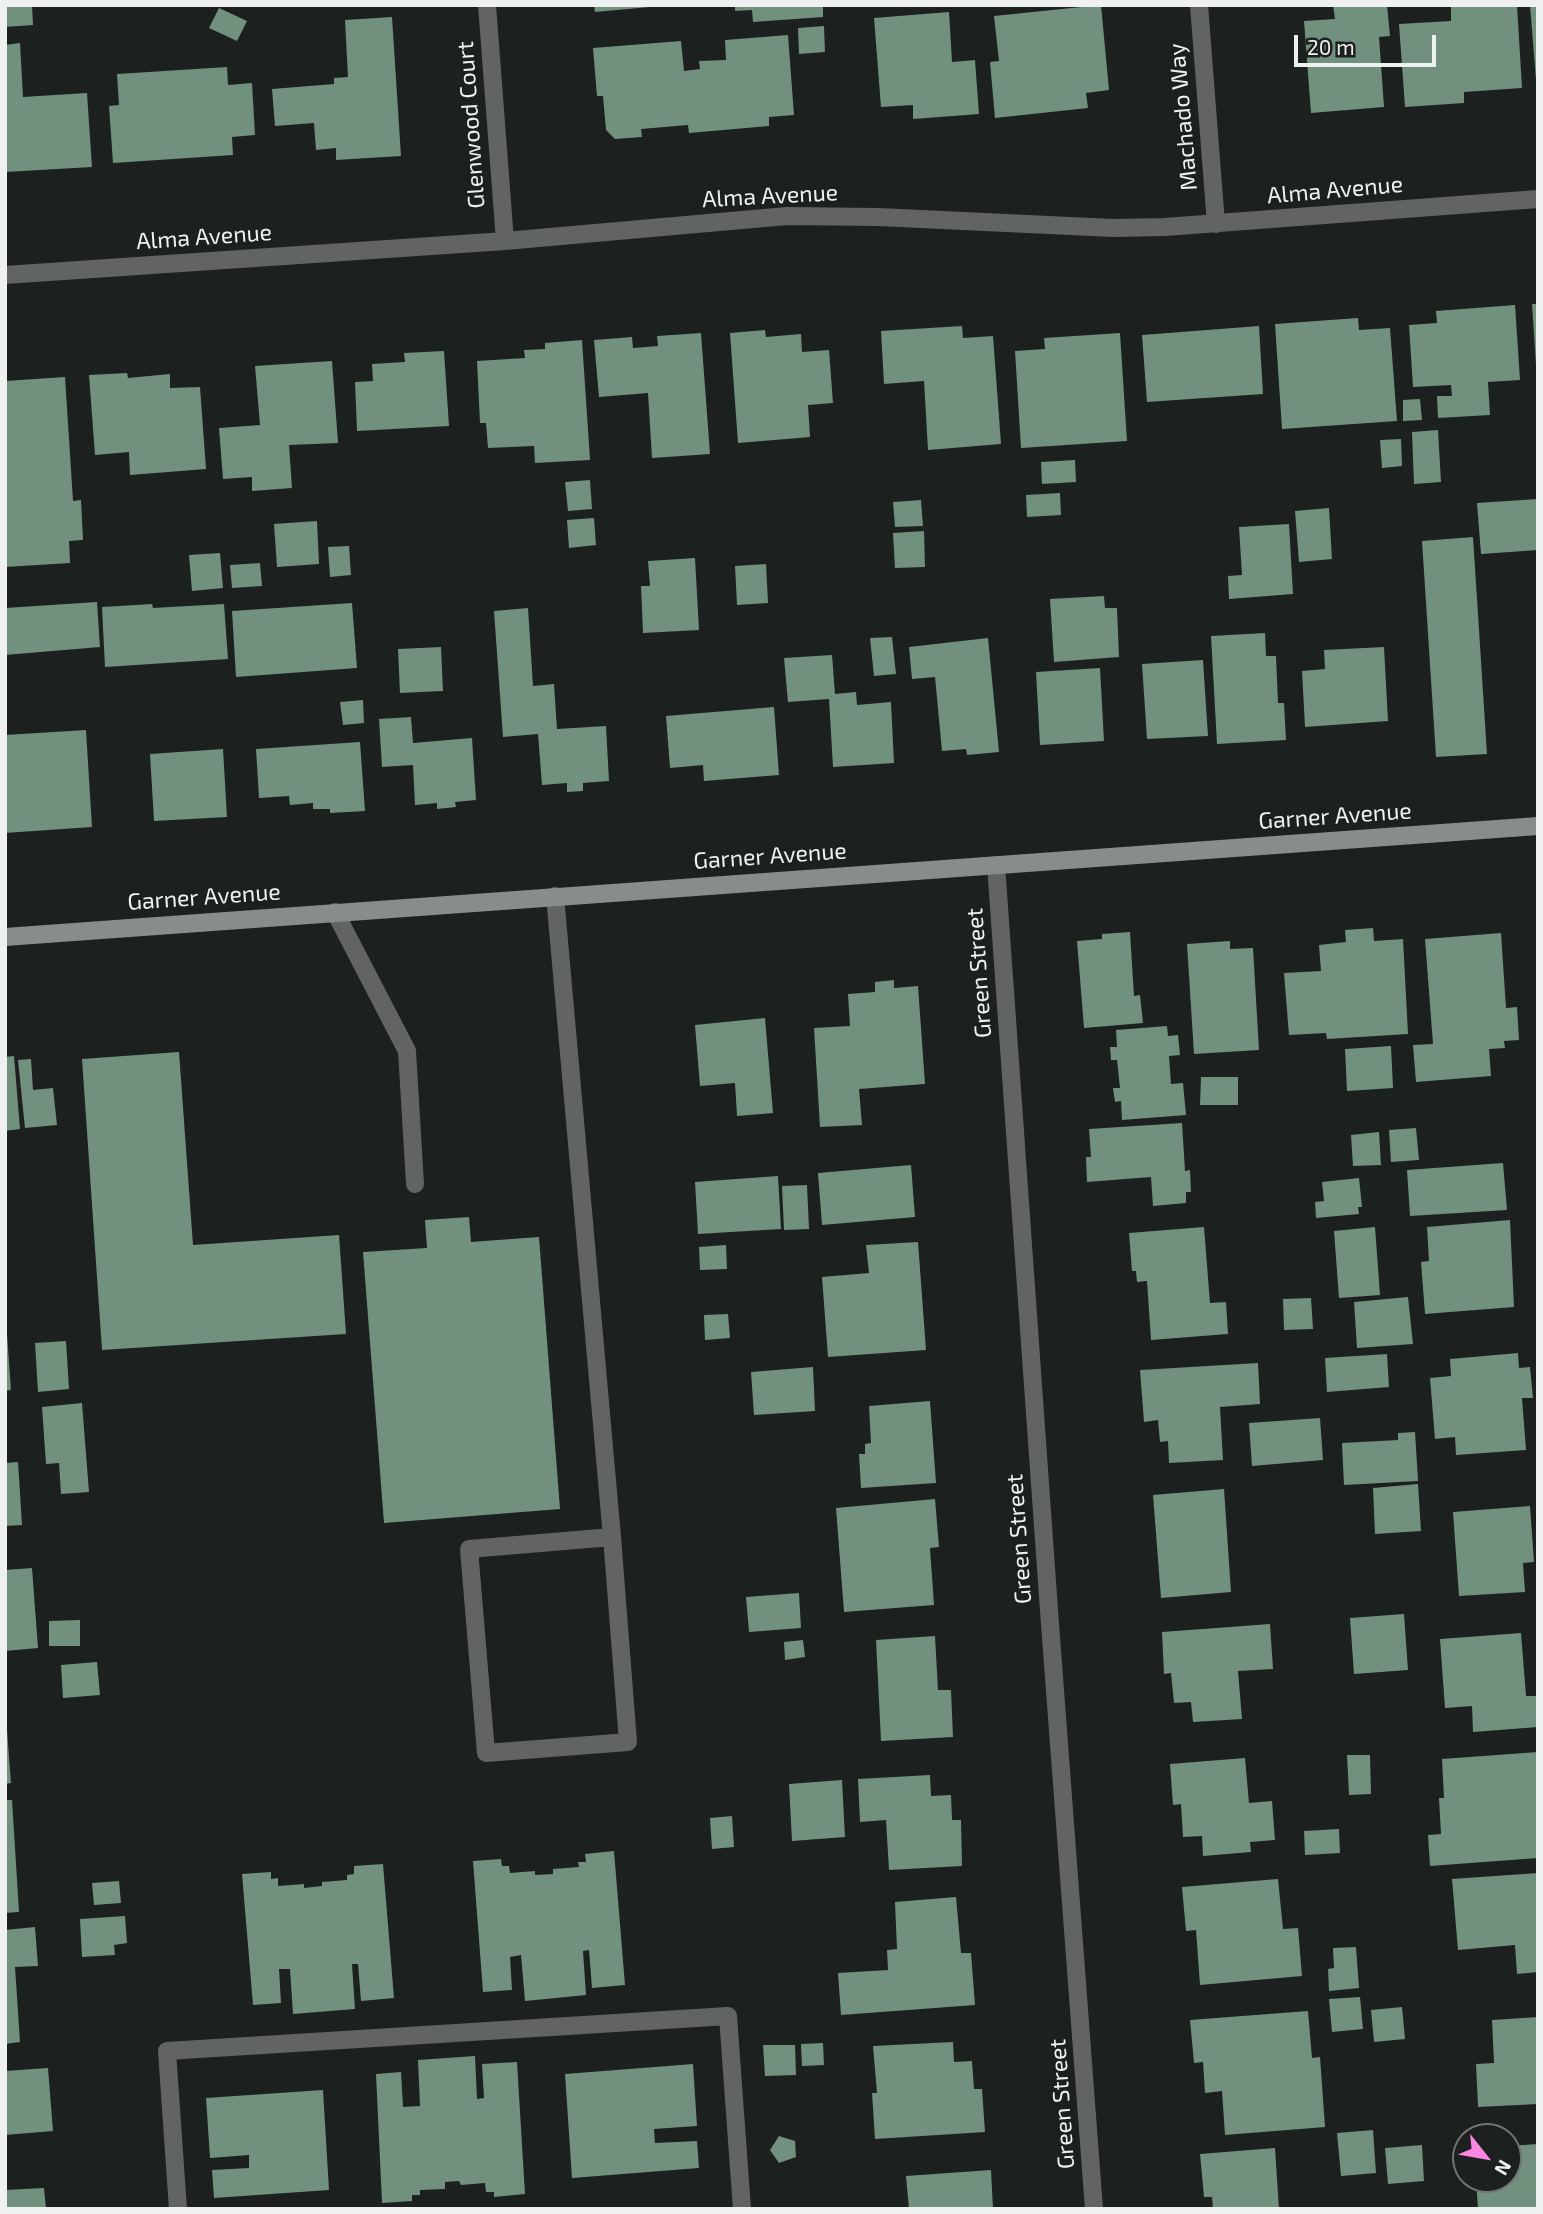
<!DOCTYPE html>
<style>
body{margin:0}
#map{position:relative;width:1543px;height:2214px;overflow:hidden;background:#1c201e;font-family:"Exo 2",sans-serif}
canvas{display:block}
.frame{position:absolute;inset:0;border:7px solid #eef1ef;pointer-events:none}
.north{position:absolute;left:1452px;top:2123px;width:70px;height:70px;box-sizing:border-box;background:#1c201e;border:2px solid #707472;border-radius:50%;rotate:121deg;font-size:19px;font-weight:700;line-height:28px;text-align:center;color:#eef1ef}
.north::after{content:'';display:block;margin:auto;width:24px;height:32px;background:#fd86e2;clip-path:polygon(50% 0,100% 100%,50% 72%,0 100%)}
.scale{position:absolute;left:1294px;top:35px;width:142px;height:32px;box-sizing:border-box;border:4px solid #eef1ef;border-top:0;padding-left:9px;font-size:21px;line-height:24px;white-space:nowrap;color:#eef1ef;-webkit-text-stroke:5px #1c201e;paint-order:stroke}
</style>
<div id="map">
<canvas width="1543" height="2214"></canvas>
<div class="frame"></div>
<div class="north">N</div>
<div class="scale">20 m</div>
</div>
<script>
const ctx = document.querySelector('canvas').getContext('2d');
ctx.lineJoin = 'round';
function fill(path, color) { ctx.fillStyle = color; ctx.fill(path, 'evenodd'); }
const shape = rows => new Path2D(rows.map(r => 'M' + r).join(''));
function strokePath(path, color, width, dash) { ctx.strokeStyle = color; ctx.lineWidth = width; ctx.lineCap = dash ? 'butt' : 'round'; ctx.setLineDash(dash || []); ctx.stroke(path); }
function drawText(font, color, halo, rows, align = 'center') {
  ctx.font = font + ' "Exo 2",sans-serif'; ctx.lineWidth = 5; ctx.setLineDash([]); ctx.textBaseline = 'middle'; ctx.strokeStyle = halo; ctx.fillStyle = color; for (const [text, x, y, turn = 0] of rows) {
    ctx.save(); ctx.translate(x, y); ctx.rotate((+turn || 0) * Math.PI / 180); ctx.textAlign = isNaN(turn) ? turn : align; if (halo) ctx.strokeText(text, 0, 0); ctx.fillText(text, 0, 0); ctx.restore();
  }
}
fill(shape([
 [5,5,32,5,33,25,5,27],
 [594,5,650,5,650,7,595,12],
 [735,5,823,5,823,17,753,22,752,10,735,11],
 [1101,5,1109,90,1086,93,1088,108,995,118,990,62,999,61,994,16],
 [1333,5,1387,5,1390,36,1379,37,1384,107,1311,113,1304,21,1335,19],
 [1451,5,1517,5,1522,88,1464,92,1464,103,1405,107,1399,24,1451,21],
 [1530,5,1538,5,1538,80,1536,80],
 [219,8,247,21,237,41,209,28],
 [949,12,952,62,975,60,979,114,913,119,913,105,881,107,874,18],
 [392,17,401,156,336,160,336,148,316,150,314,123,275,126,272,89,334,84,334,78,348,77,345,20],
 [824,26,825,52,799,54,798,28],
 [788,35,794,115,769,117,769,126,689,133,688,125,641,129,642,137,615,139,606,130,603,96,597,96,593,48,681,41,684,71,700,69,699,61,726,60,725,40],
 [20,43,23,97,87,93,92,167,5,172,5,45],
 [227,67,228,85,252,83,255,135,232,137,233,155,113,163,109,106,119,105,117,74],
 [1532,304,1538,304,1538,365,1536,365],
 [1515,305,1520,380,1488,382,1490,415,1438,418,1437,396,1452,396,1451,385,1413,387,1409,325,1437,323,1436,311],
 [1358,318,1359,330,1390,328,1397,421,1282,429,1275,324],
 [962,326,963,338,993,336,1001,444,928,450,924,381,884,384,881,331],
 [1259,326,1263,394,1147,402,1142,335],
 [765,330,766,337,801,334,802,352,829,350,833,403,808,405,810,437,738,443,730,333],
 [701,333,710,454,652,458,648,393,599,397,594,340,632,337,633,348,658,346,657,336],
 [1120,333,1127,441,1021,448,1015,351,1045,349,1044,338],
 [582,340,590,460,535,463,534,446,488,448,486,423,480,423,477,361,525,358,524,350,545,349,545,343],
 [444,351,449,426,357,431,355,382,373,381,372,364,405,362,404,353],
 [332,361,338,443,289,445,292,488,252,491,252,477,223,479,219,428,260,425,255,366],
 [127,373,128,378,170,374,170,388,200,387,206,469,130,475,129,452,95,455,89,375],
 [65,377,73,501,81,500,83,540,69,541,70,563,5,567,5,381],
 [1420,399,1422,420,1403,421,1403,400],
 [1438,430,1441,482,1414,484,1412,432],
 [1401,439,1402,466,1382,468,1380,440],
 [1075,460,1076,482,1042,484,1041,462],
 [590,480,592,509,568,511,565,482],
 [1060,493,1061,515,1027,517,1026,495],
 [1538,499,1538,550,1481,554,1477,503],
 [921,500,923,526,895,527,893,502],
 [1329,508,1332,559,1299,562,1295,511],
 [594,518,596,545,569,548,567,520],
 [317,521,319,564,277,567,274,524],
 [1289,524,1293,594,1229,599,1228,576,1242,575,1239,527],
 [924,531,925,567,895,568,893,533],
 [1473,537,1487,754,1436,757,1422,541],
 [349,546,351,575,330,577,328,547],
 [220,553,223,588,192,591,189,555],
 [695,558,699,630,643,633,641,586,650,586,648,561],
 [260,563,262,586,232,588,230,565],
 [766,564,768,603,737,605,735,566],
 [1104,596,1105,608,1117,608,1119,657,1054,662,1050,599],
 [97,602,100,647,5,655,5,608],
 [352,603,357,668,236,677,232,611],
 [152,604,153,608,224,604,228,659,105,667,102,607],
 [528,608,533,686,554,684,557,729,606,726,609,781,583,783,583,791,567,792,567,783,542,785,538,734,503,737,494,611],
 [1265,633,1266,656,1276,656,1278,703,1284,703,1286,740,1217,744,1211,636],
 [892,637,896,674,874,676,870,638],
 [988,638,999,752,967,755,966,749,942,751,935,677,912,679,909,647],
 [441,647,443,691,400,693,398,649],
 [1384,647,1388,721,1305,727,1302,671,1325,669,1324,650],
 [832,655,835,694,856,692,857,705,891,702,894,763,833,767,829,699,788,702,784,658],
 [1203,660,1208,736,1147,739,1142,664],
 [1100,668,1104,741,1040,745,1036,672],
 [363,700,364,723,343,725,340,702],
 [774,707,779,775,704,781,703,765,670,768,666,716],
 [411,717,413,743,472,738,476,800,455,802,456,807,437,809,437,803,415,805,413,765,382,767,379,719],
 [86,730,92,827,5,833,5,735],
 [360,742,365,811,330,813,330,809,313,809,313,803,290,805,289,796,259,798,256,749],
 [223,749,227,817,154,821,150,754],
 [1373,928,1374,941,1403,939,1408,1034,1327,1039,1326,1033,1289,1035,1284,973,1321,971,1319,945,1346,942,1345,930],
 [1130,932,1134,996,1140,995,1143,1023,1084,1028,1077,941,1102,939,1102,934],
 [1501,933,1506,1008,1517,1007,1519,1040,1504,1041,1505,1048,1489,1049,1491,1076,1416,1082,1413,1045,1433,1044,1425,939],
 [1230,941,1230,949,1253,948,1259,1050,1194,1054,1187,944],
 [894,980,894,988,918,986,925,1084,859,1089,862,1125,820,1127,814,1028,850,1026,848,994,875,992,875,982],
 [765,1018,773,1113,737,1116,735,1083,700,1086,695,1025],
 [1167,1026,1168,1036,1178,1035,1180,1055,1169,1056,1171,1084,1183,1083,1186,1115,1122,1120,1121,1101,1115,1102,1113,1088,1120,1088,1117,1060,1111,1060,1110,1047,1117,1047,1116,1030],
 [1391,1046,1393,1088,1347,1091,1345,1049],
 [179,1052,193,1245,339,1235,346,1334,102,1350,82,1059],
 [14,1056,20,1129,5,1131,5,1057],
 [31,1059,33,1090,53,1088,57,1125,25,1128,18,1060],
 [1201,1077,1238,1077,1238,1105,1200,1105],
 [1182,1123,1185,1171,1190,1170,1191,1192,1186,1192,1186,1203,1153,1206,1151,1177,1087,1182,1086,1157,1091,1157,1089,1129],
 [1416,1128,1419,1160,1391,1162,1389,1130],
 [1379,1132,1381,1165,1353,1166,1351,1135],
 [1503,1163,1507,1210,1410,1216,1407,1170],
 [911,1165,915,1217,822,1225,818,1173],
 [778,1176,781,1229,698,1234,695,1182],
 [1359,1178,1362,1207,1358,1207,1359,1214,1316,1218,1315,1202,1324,1201,1322,1182],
 [807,1185,809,1229,784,1230,782,1186],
 [469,1217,471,1242,539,1237,560,1509,384,1523,363,1252,427,1248,425,1220],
 [1510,1220,1514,1307,1425,1314,1421,1262,1429,1261,1427,1227],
 [1204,1227,1210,1303,1226,1302,1228,1334,1151,1340,1147,1281,1137,1282,1136,1271,1132,1271,1129,1233],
 [1375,1227,1380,1295,1339,1298,1334,1231],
 [918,1242,926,1350,828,1357,822,1277,869,1273,866,1245],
 [726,1245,727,1269,700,1270,699,1247],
 [1408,1297,1413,1344,1357,1348,1354,1302],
 [1311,1298,1313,1329,1284,1330,1283,1299],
 [728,1314,730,1338,705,1340,704,1315],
 [5,1334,7,1334,11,1390,5,1391],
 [66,1341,69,1389,38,1392,35,1343],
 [1518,1353,1519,1368,1530,1367,1533,1398,1522,1398,1526,1450,1456,1455,1455,1437,1435,1439,1430,1378,1451,1376,1450,1359],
 [1387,1354,1389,1387,1327,1392,1325,1358],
 [1258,1363,1260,1404,1220,1407,1223,1460,1169,1463,1168,1441,1160,1442,1158,1420,1144,1422,1140,1370],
 [813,1367,815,1411,754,1415,751,1372],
 [930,1401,936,1483,861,1488,859,1454,865,1454,865,1444,871,1443,869,1406],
 [82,1403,89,1492,61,1494,59,1463,46,1464,42,1407],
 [1320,1418,1323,1460,1252,1466,1249,1423],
 [1415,1432,1418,1481,1344,1485,1342,1443,1398,1440,1398,1433],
 [18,1462,22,1525,5,1526,5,1463],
 [1418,1484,1421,1531,1375,1534,1373,1488],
 [1224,1489,1231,1592,1161,1598,1153,1495],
 [935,1499,939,1547,930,1548,934,1605,844,1612,836,1508],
 [1530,1506,1534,1562,1523,1563,1525,1592,1459,1596,1453,1512],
 [32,1568,38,1648,5,1651,5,1570],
 [799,1593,801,1628,749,1632,746,1597],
 [1404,1614,1408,1670,1354,1674,1350,1618],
 [80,1620,80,1646,49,1646,49,1621],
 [1270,1624,1273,1669,1238,1671,1242,1719,1193,1722,1191,1702,1174,1703,1171,1673,1164,1674,1162,1632],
 [1521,1633,1526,1696,1538,1696,1538,1727,1473,1732,1472,1706,1445,1708,1440,1639],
 [935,1636,938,1690,951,1690,953,1737,881,1741,876,1640],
 [803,1640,805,1657,785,1660,784,1642],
 [97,1662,100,1695,63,1698,61,1665],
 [5,1730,7,1730,11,1783,5,1784],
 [1538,1752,1538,1858,1430,1866,1428,1835,1441,1834,1439,1798,1444,1798,1442,1759],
 [1347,1755,1370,1755,1371,1794,1349,1795],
 [1245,1758,1249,1803,1272,1801,1275,1840,1250,1842,1251,1852,1203,1856,1202,1836,1183,1837,1181,1804,1173,1805,1170,1764],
 [930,1775,931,1796,951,1795,952,1820,961,1820,962,1866,889,1870,886,1820,860,1822,858,1779],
 [842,1780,845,1837,792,1841,789,1784],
 [5,1800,12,1800,19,1912,5,1913],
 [732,1816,734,1847,712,1849,710,1818],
 [1339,1829,1340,1853,1305,1855,1304,1831],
 [614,1851,625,1985,592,1988,589,1950,583,1951,586,1995,525,2001,521,1955,510,1957,512,1990,483,1992,473,1861,501,1859,502,1866,509,1866,510,1873,535,1871,535,1875,553,1874,553,1869,579,1867,578,1862,586,1862,585,1854],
 [383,1864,394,1998,361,2001,358,1964,352,1964,355,2009,293,2014,290,1969,279,1969,281,2003,253,2005,242,1874,271,1872,271,1879,278,1878,278,1886,304,1884,304,1888,322,1886,322,1882,347,1880,347,1875,354,1874,354,1866],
 [1538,1873,1538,1972,1517,1974,1515,1945,1458,1950,1452,1879],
 [1278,1879,1283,1929,1298,1928,1302,1976,1200,1985,1196,1930,1186,1931,1182,1887],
 [119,1881,121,1903,94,1905,92,1883],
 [956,1897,961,1953,971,1953,975,2005,841,2015,838,1973,888,1970,887,1950,897,1949,895,1902],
 [125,1916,127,1943,114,1945,115,1955,82,1957,80,1919],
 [35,1927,38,1966,15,1967,20,2042,5,2044,5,1930],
 [1356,1947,1359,1988,1329,1991,1328,1969,1334,1968,1333,1948],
 [1360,1997,1363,2029,1332,2032,1329,1999],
 [1402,2007,1405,2039,1374,2042,1371,2010],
 [1308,2011,1312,2058,1320,2057,1325,2127,1225,2135,1222,2091,1205,2093,1203,2062,1194,2063,1190,2020],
 [1538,2017,1538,2104,1478,2107,1476,2064,1494,2063,1492,2020],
 [953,2042,954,2062,972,2061,974,2089,982,2089,985,2132,875,2139,872,2093,877,2093,873,2046],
 [823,2043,824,2065,802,2066,801,2044],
 [763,2045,795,2045,796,2075,765,2076],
 [475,2056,477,2099,484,2098,482,2064,517,2062,525,2194,494,2197,494,2192,486,2192,485,2183,461,2185,459,2181,445,2182,445,2189,420,2190,420,2195,412,2195,412,2201,382,2203,376,2074,401,2072,403,2107,420,2106,418,2060],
 [693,2064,697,2126,654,2129,655,2143,697,2141,699,2168,572,2178,565,2074],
 [48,2068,53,2131,5,2135,5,2071],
 [323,2090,329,2190,214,2198,212,2170,249,2168,249,2155,210,2158,206,2098],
 [1373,2130,1376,2173,1341,2176,1337,2133],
 [779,2136,795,2141,796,2157,779,2163,770,2150],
 [1538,2144,1538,2209,1478,2209,1476,2179,1508,2179,1508,2146],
 [1422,2145,1424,2181,1388,2184,1385,2148],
 [1275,2148,1279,2209,1213,2209,1212,2197,1204,2197,1200,2154],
 [991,2170,993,2209,909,2209,906,2176],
 [44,2188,46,2209,5,2209,5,2190]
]), '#71907e');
strokePath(shape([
 [555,896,612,1537,628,1742,486,1753,469,1549,612,1537],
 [335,912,407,1051,415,1184]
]), '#626463', 18);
strokePath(shape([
 [487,5,505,241],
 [1199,5,1216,224],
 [5,275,505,241,787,216,878,217,1113,228,1165,227,1538,199],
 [996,865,1050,1624,1094,2209],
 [178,2209,167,2051,728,2016,742,2209]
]), '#626463', 18);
strokePath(shape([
 [5,937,1538,826]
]), '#888c8a', 18);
drawText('23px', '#eef1ef', '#1c201e', [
 ["Machado Way",1183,117,-95],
 ["Glenwood Court",471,125,-94],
 ["Alma Avenue",1335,190,-5],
 ["Alma Avenue",770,196,-3],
 ["Alma Avenue",204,237,-4],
 ["Garner Avenue",1335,816,-4],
 ["Garner Avenue",770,856,-4],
 ["Garner Avenue",204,897,-4],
 ["Green Street",979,973,-94],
 ["Green Street",1019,1539,-94],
 ["Green Street",1062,2104,-94]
]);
</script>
